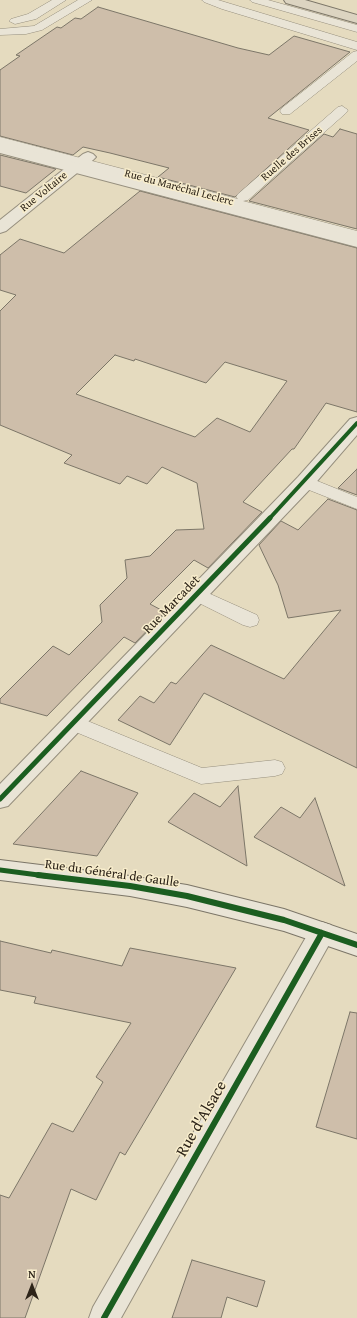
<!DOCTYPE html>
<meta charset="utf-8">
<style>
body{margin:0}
#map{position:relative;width:357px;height:1318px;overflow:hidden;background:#e5dbbf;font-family:"Gentium Book Plus",serif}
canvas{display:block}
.north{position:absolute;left:12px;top:1266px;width:40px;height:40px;-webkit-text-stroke:3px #f8edcc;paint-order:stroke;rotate:0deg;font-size:11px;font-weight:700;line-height:16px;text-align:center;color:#2d2419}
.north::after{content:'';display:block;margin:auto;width:14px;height:18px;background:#2d2419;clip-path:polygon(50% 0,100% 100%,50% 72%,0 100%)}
</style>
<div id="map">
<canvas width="357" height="1318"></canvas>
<div class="north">N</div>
</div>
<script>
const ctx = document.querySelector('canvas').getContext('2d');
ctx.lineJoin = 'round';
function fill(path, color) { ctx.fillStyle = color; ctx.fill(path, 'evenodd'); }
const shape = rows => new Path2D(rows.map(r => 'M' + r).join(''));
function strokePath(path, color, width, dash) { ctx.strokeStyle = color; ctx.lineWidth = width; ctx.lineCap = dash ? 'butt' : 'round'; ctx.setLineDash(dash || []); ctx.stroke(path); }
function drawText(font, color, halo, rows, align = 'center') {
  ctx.font = font + ' "Gentium Book Plus",serif'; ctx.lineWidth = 3; ctx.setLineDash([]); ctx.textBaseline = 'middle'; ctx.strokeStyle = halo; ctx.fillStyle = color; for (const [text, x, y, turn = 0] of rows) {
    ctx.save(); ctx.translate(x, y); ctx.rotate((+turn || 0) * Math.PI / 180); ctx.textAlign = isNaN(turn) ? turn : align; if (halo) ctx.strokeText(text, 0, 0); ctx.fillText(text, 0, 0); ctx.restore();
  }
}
const building = shape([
 [98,7,238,48,269,55,294,36,350,52,268,118,309,130,235,197,158,177,169,168,110,153,83,147,73,155,0,136,0,70,20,56,16,55,57,27,61,28,75,18,81,19,98,7],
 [340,129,357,134,357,229,249,201,324,134,333,137,340,129],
 [0,155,56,169,26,193,0,186,0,155],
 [140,191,357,248,357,412,326,403,294,449,292,449,243,502,262,512,208,568,194,560,150,604,165,612,135,643,124,637,47,716,0,703,0,699,53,646,69,655,102,622,100,605,127,578,125,560,150,556,176,530,204,529,197,483,162,467,147,484,127,476,120,484,64,463,72,455,0,425,0,311,16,295,0,290,0,255,20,239,64,253,140,191],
 [115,355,134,361,135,359,206,383,225,362,287,381,250,432,217,418,195,437,76,394,115,355],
 [357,469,357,495,338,488,357,469],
 [328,499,357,510,357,768,204,693,170,745,118,720,140,696,154,703,171,682,176,684,211,645,284,679,341,610,288,618,278,585,259,545,281,521,298,530,328,499],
 [81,771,138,793,97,856,13,844,81,771],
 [238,786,247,866,168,822,194,793,220,807,238,786],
 [315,798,345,886,254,837,281,807,300,818,315,798],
 [0,941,51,953,52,950,122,966,130,948,236,968,125,1155,120,1152,96,1200,71,1189,25,1318,0,1318,0,1195,9,1198,52,1123,73,1132,103,1082,96,1077,131,1023,34,1003,36,997,0,990,0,941],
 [350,1012,357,1013,357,1139,316,1127,350,1012],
 [192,1260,265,1281,257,1307,227,1297,221,1318,172,1318,192,1260]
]);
fill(building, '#cebeaa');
strokePath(building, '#7c7668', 1);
const service = shape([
 [52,0,66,0,36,19,15,24,9,21,11,19,28,14,52,0],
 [78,0,92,0,42,30,26,34,0,35,0,29,34,26,78,0],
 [202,0,218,0,357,42,357,50,222,9,204,2,202,0],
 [250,0,268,0,357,25,357,32,252,2,250,0],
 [357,51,357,61,290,114,282,114,280,111,282,108,353,52,357,51],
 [342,106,348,110,346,113,248,200,243,201,357,231,357,239,0,145,0,137,238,199,236,197,238,194,338,107,342,106],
 [305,476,357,497,357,509,299,486,297,482,299,478,305,476],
 [197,588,257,615,259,620,257,625,250,627,243,625,191,599,188,594,191,589,197,588],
 [73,715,202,768,275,760,282,762,285,768,282,774,275,776,201,784,66,728,63,723,66,718,73,715]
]);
const minor = shape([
 [88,152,93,154,96,157,93,160,6,231,0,233,0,220,83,154,88,152],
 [357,417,357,435,312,487,8,806,0,808,0,784,298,477,350,419,357,417],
 [322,922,331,925,335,933,331,941,121,1318,89,1318,93,1307,313,925,322,922]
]);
const tertiary = shape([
 [0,143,357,237,357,247,0,153,0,143]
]);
const secondary = shape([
 [0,860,130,876,187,885,284,909,357,934,357,956,284,931,187,907,130,896,0,880,0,860]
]);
const primary = shape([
 [284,0,305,0,357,15,357,23,286,3,284,0]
]);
strokePath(service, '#968f7e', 1);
strokePath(minor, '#968f7e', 2);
strokePath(tertiary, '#968f7e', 2);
strokePath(secondary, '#7c7668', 2);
strokePath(primary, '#7c7668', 2);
fill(service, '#e9e4d6');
fill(minor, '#e9e4d6');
fill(tertiary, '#e9e4d6');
fill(secondary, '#e9e4d6');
fill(primary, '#dcd4c1');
strokePath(shape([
 [269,519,357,423]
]), '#1b5e20', 4);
strokePath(shape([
 [0,799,270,518],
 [0,870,46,876]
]), '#1b5e20', 5);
strokePath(shape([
 [38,875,130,886,187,896,284,920,357,945],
 [104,1318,322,933]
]), '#1b5e20', 6);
drawText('11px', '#2d2419', '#f8edcc', [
 ["Ruelle des Brises",292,154,-41],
 ["Rue du Maréchal Leclerc",179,188,15],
 ["Rue Voltaire",44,192,-39]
]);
drawText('13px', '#2d2419', '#f8edcc', [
 ["Rue Marcadet",172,605,-46],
 ["Rue du Général de Gaulle",112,874,8]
]);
drawText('16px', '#2d2419', '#f8edcc', [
 ["Rue d'Alsace",202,1119,-60]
]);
</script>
